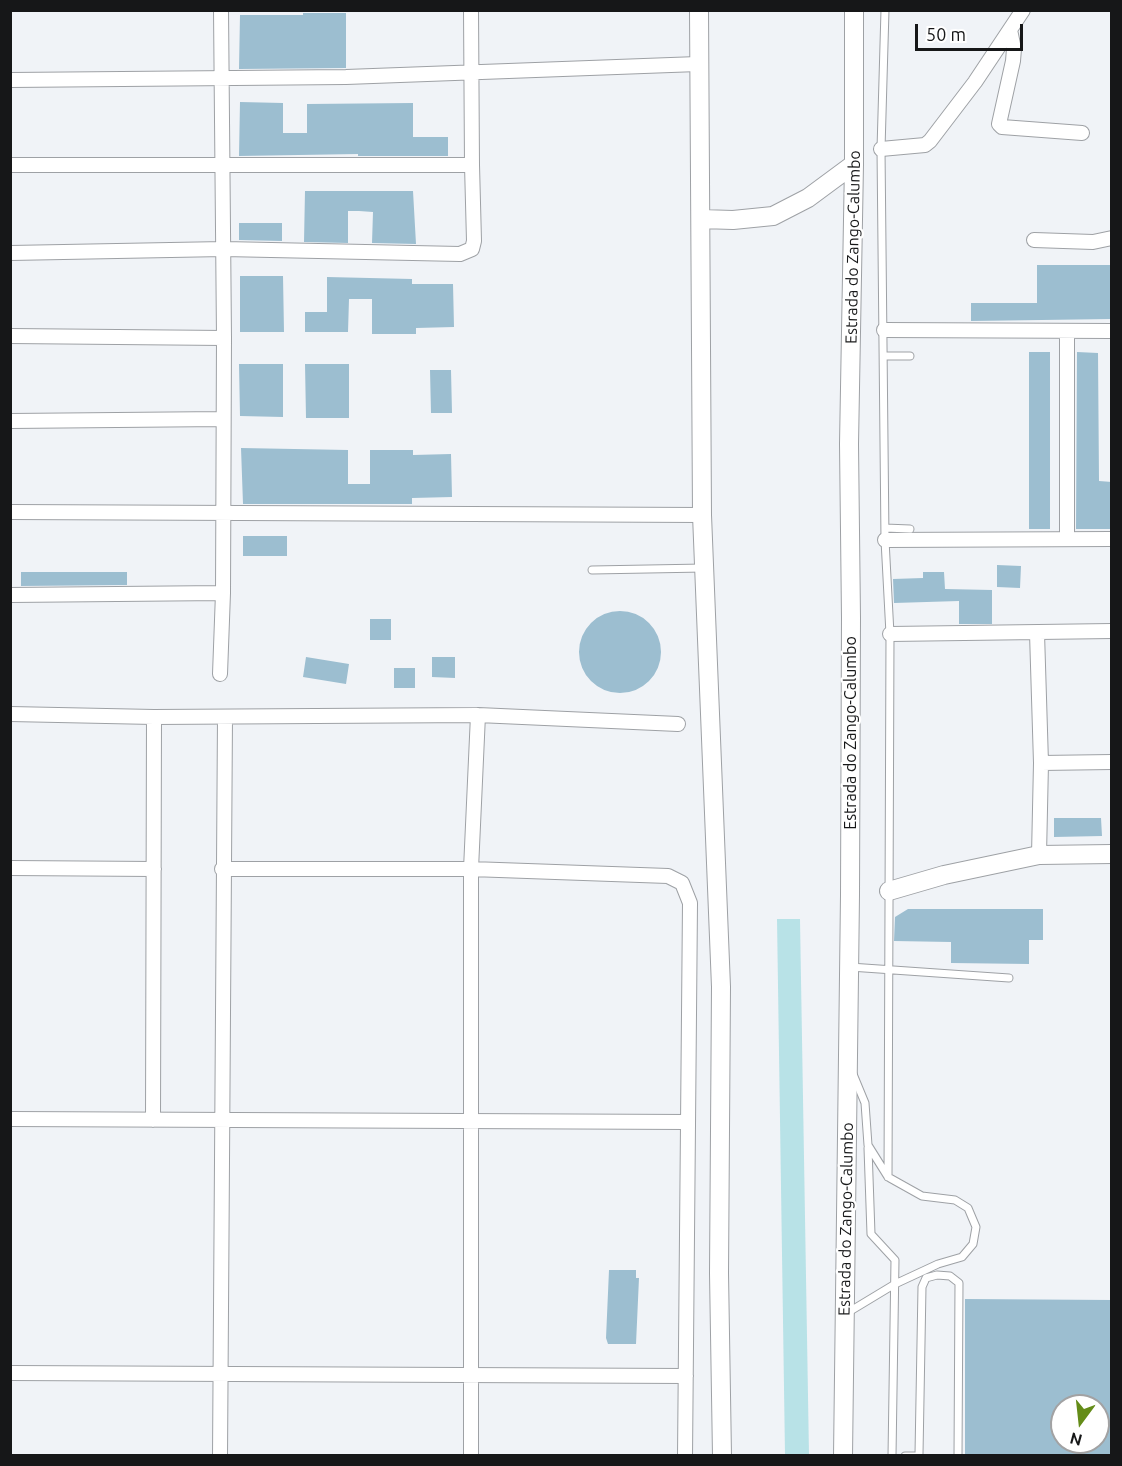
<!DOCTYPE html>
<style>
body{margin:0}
#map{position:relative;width:1122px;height:1466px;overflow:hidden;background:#f0f3f7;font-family:Ubuntu,sans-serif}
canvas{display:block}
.frame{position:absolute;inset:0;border:12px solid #161718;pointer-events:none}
.north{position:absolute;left:1050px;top:1394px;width:60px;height:60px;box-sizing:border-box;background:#fff;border:2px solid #a2a2a3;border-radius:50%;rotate:195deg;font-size:16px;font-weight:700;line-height:24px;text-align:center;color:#161718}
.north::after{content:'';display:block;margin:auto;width:21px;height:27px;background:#648c18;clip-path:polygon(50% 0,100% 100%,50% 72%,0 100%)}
.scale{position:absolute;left:915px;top:24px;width:108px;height:27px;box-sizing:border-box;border:3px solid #161718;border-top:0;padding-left:8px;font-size:18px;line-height:21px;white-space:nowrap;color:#161718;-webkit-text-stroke:4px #fff;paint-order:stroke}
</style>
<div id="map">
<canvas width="1122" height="1466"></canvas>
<div class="frame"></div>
<div class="north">N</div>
<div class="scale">50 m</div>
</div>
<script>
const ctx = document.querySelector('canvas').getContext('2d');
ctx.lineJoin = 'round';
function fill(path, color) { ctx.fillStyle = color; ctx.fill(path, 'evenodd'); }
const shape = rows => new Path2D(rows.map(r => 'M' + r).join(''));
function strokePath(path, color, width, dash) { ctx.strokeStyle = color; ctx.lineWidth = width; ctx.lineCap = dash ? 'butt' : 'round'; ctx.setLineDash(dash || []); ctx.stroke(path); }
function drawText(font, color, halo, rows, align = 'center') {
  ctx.font = font + ' Ubuntu,sans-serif'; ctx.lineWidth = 4.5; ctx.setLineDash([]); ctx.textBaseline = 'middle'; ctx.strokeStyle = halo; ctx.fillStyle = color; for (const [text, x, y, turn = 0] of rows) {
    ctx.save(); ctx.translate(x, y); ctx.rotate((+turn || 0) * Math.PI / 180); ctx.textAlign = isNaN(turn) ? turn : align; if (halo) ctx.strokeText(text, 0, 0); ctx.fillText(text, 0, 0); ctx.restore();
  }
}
fill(shape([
 [777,919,800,919,809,1455,785,1455]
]), '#b8e2e7');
fill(shape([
 [303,13,346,13,346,68,239,69,240,15,303,15],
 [240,102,283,103,283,133,307,133,307,104,413,103,413,137,448,137,448,156,358,156,358,154,239,156],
 [305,191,413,191,416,244,372,243,373,212,359,211,348,211,348,243,304,242],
 [239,223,282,223,282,241,239,240],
 [1037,265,1112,265,1112,319,971,321,971,303,1037,303],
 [240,276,283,276,284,332,240,332],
 [327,277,412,279,412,284,453,284,454,327,416,328,416,334,372,334,372,299,349,299,348,332,305,332,305,312,327,312],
 [1029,352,1050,352,1050,529,1029,529],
 [1077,352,1098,353,1099,481,1112,482,1112,529,1076,529],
 [239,364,283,364,283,417,240,416],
 [305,364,349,364,349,418,306,418],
 [430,370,451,370,452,413,431,413],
 [241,448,348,450,348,484,370,484,370,450,413,450,413,455,451,454,452,497,412,498,412,504,243,504],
 [243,536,287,536,287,556,243,556],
 [997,565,1021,566,1020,588,997,587],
 [21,572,127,572,127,585,21,586],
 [923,572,944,572,945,589,992,590,992,624,959,624,959,601,894,603,893,579,923,578],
 '579 652a41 41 0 1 1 82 0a41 41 0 1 1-82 0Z',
 [370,619,391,619,391,640,370,640],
 [306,657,349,664,346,684,303,677],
 [432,657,455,657,455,678,432,677],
 [394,668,415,668,415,688,394,688],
 [1054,818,1101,818,1102,836,1054,837],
 [908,909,1043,909,1043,940,1029,940,1029,964,951,963,951,942,894,941,895,917],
 [609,1270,636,1270,636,1278,639,1278,636,1344,608,1344,606,1338],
 [965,1299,1112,1300,1112,1455,965,1455],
 [1062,1406,1098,1406,1098,1442,1062,1442]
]), '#9cbed0');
const lane = shape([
 [885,10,881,149,885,540,890,634,888,1177],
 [884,356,910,356],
 [885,528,910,529],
 [592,570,704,568],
 [850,967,1009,978],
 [868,1148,871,1234,895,1260,892,1456],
 [847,1313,895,1284,938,1264,962,1257,973,1244,976,1227,968,1208,955,1200,922,1196,888,1177,868,1145,865,1103,853,1074],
 [919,1454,922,1287,926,1278,937,1275,950,1276,959,1283,958,1456],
 [905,1456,919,1456]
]);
const street = shape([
 [1010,30,1014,49,1013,61,999,124,1002,127,1082,133],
 [10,80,346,77,698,64],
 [881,149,925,145,930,141,975,82,1023,10],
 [10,165,472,165,471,10],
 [1034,240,1093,242,1112,238],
 [10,253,224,249,460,254,472,249,474,241,472,165],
 [884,330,1112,331],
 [1067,332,1067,539],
 [10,336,224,338],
 [10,421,223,419],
 [10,512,702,515],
 [885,540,1112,539],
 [10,595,223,593],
 [1037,633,1041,763,1039,855],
 [890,634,1112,631],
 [220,674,223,593,224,338,221,10],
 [10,714,154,717,478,715,678,724],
 [1041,763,1112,762],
 [10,868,154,869],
 [222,869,471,869,668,876,682,883,690,903,685,1456],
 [10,1119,687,1122],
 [153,1120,154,717],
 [10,1373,686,1376],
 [220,1456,225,717],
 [471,1456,471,869,478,715]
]);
const secondary = shape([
 [699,10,702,515,721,987,719,1273,722,1456],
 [701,219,733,220,773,216,808,198,854,164],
 [889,891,944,875,1039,855,1112,854],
 [843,1456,850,895,851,618,849,444,854,164,854,10]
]);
strokePath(lane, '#9ea1a5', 9);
strokePath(street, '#9ea1a5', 16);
strokePath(secondary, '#9ea1a5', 20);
strokePath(lane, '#fff', 7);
strokePath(street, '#fff', 14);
strokePath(secondary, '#fff', 18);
drawText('16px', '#161718', '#fff', [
 ["Estrada do Zango-Calumbo",853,247,-89],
 ["Estrada do Zango-Calumbo",851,733,-90],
 ["Estrada do Zango-Calumbo",846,1219,-89]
]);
</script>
